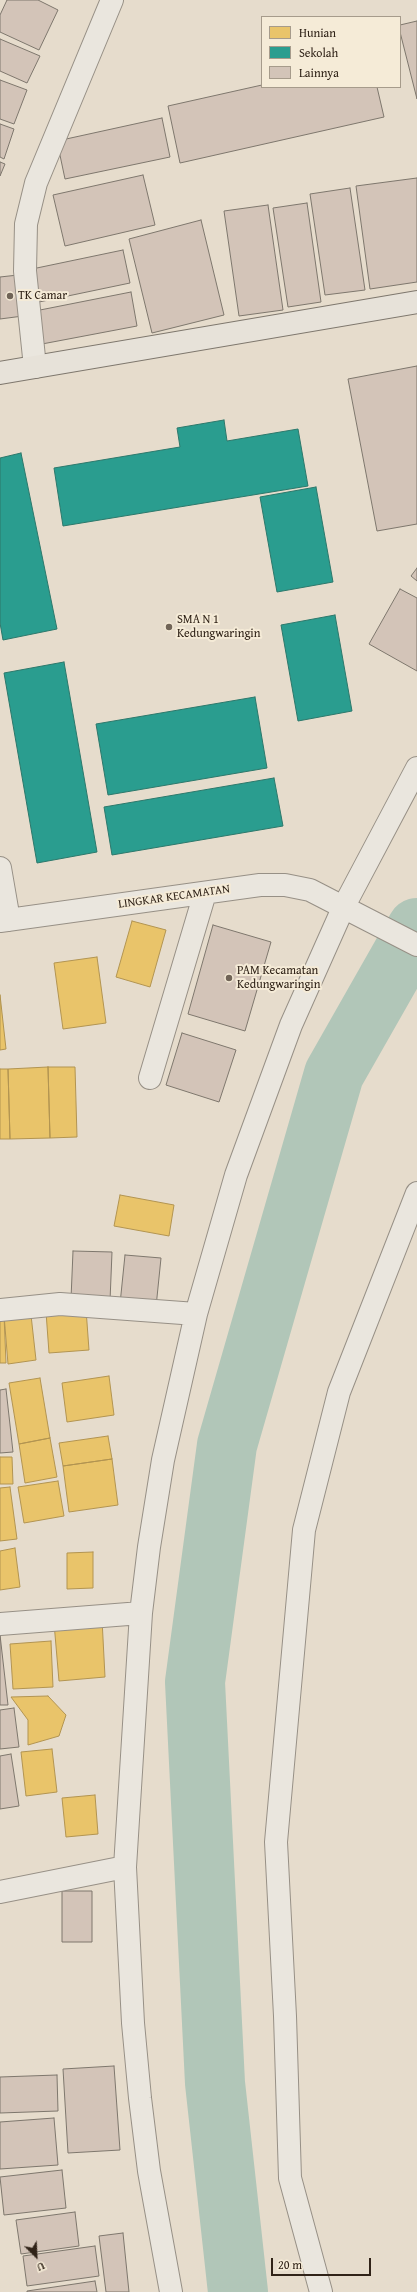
<!DOCTYPE html>
<style>
body{margin:0}
#map{position:relative;width:417px;height:2292px;overflow:hidden;background:#e6dccc;font-family:"Gentium Book Plus",serif}
canvas{display:block}
.legend{position:absolute;left:261px;top:16px;width:140px;height:72px;box-sizing:border-box;background:#f5ebd7;border:1px solid #a69b8b;margin:0;padding:5px 7px;list-style:none;font-size:12px;color:#302318}
.legend li{display:flex;align-items:center;gap:8px;height:20px}
.legend b{width:20px;border:1px solid #a69b8b}
.north{position:absolute;left:16px;top:2236px;width:40px;height:40px;-webkit-text-stroke:3px #f5ebd7;paint-order:stroke;rotate:156deg;font-size:11px;font-weight:700;line-height:16px;text-align:center;color:#302318}
.north::after{content:'';display:block;margin:auto;width:14px;height:18px;background:#302318;clip-path:polygon(50% 0,100% 100%,50% 72%,0 100%)}
.scale{position:absolute;left:271px;top:2258px;width:100px;height:18px;box-sizing:border-box;border:2px solid #302318;border-top:0;padding-left:5px;font-size:12px;line-height:14px;white-space:nowrap;color:#302318;-webkit-text-stroke:3px #f5ebd7;paint-order:stroke}
</style>
<div id="map">
<canvas width="417" height="2292"></canvas>
<ul class="legend">
<li><b style="height:11px;background:#e9c46a"></b>Hunian</li>
<li><b style="height:11px;background:#2a9d8f"></b>Sekolah</li>
<li><b style="height:11px;background:#d3c4b8"></b>Lainnya</li>
</ul>
<div class="north">U</div>
<div class="scale">20 m</div>
</div>
<script>
const ctx = document.querySelector('canvas').getContext('2d');
ctx.lineJoin = 'round';
function fill(path, color) { ctx.fillStyle = color; ctx.fill(path, 'evenodd'); }
const shape = rows => new Path2D(rows.map(r => 'M' + r).join(''));
function strokePath(path, color, width, dash) { ctx.strokeStyle = color; ctx.lineWidth = width; ctx.lineCap = dash ? 'butt' : 'round'; ctx.setLineDash(dash || []); ctx.stroke(path); }
function drawText(font, color, halo, rows, align = 'center') {
  ctx.font = font + ' "Gentium Book Plus",serif'; ctx.lineWidth = 4; ctx.setLineDash([]); ctx.textBaseline = 'middle'; ctx.strokeStyle = halo; ctx.fillStyle = color; for (const [text, x, y, turn = 0] of rows) {
    ctx.save(); ctx.translate(x, y); ctx.rotate((+turn || 0) * Math.PI / 180); ctx.textAlign = isNaN(turn) ? turn : align; if (halo) ctx.strokeText(text, 0, 0); ctx.fillText(text, 0, 0); ctx.restore();
  }
}
const homes = shape([
 [132,921,166,930,150,987,116,977,132,921],
 [97,957,106,1023,63,1029,54,963,97,957],
 [0,995,6,1049,0,1050,0,995],
 [48,1067,50,1138,10,1139,8,1069,48,1067],
 [48,1067,75,1067,77,1137,50,1138,48,1067],
 [0,1069,8,1069,10,1139,0,1139,0,1069],
 [120,1195,174,1205,169,1236,114,1226,120,1195],
 [86,1309,89,1350,49,1353,46,1312,86,1309],
 [0,1315,4,1315,6,1363,0,1363,0,1315],
 [4,1315,31,1315,36,1360,8,1364,4,1315],
 [109,1376,114,1415,67,1422,62,1383,109,1376],
 [40,1378,50,1438,19,1444,9,1383,40,1378],
 [108,1436,112,1459,63,1466,59,1443,108,1436],
 [50,1438,57,1477,25,1483,19,1444,50,1438],
 [0,1457,12,1457,13,1484,0,1484,0,1457],
 [112,1459,118,1505,69,1512,63,1466,112,1459],
 [58,1481,64,1516,24,1523,18,1487,58,1481],
 [10,1487,17,1539,0,1541,0,1488,10,1487],
 [15,1548,20,1587,0,1590,0,1551,15,1548],
 [93,1552,93,1588,67,1589,67,1553,93,1552],
 [102,1619,105,1677,59,1681,54,1623,102,1619],
 [51,1641,53,1687,13,1689,10,1644,51,1641],
 [48,1696,66,1715,59,1736,28,1745,28,1720,11,1697,48,1696],
 [52,1749,57,1792,26,1796,21,1752,52,1749],
 [95,1795,98,1834,66,1837,62,1798,95,1795]
]);
fill(homes, '#e9c46a');
strokePath(homes, '#b29451', 1);
const schools = shape([
 [224,420,227,441,298,429,308,486,63,526,54,468,180,447,177,428,224,420],
 [21,453,57,629,3,640,0,623,0,458,21,453],
 [316,487,333,582,277,592,260,497,316,487],
 [335,615,352,711,298,721,281,625,335,615],
 [64,662,97,852,37,863,4,673,64,662],
 [255,697,267,768,108,795,96,724,255,697],
 [274,778,283,826,112,855,104,807,274,778]
]);
fill(schools, '#2a9d8f');
strokePath(schools, '#2c786b', 1);
strokePath(shape([
 [238,2292,215,2083,195,1682,227,1445,334,1074,417,928]
]), '#b1c6b8', 60);
const building = shape([
 [7,0,38,0,58,10,39,50,0,32,0,15,7,0],
 [417,21,417,99,400,32,400,25,417,21],
 [0,39,40,56,27,83,0,71,0,39],
 [0,80,27,90,14,124,0,119,0,80],
 [262,85,262,87,377,87,384,117,180,163,168,106,262,85],
 [162,118,170,157,65,179,57,141,162,118],
 [0,124,14,129,4,159,0,157,0,124],
 [0,162,5,164,0,176,0,162],
 [143,175,155,225,65,246,53,195,143,175],
 [417,178,417,282,370,289,356,186,417,178],
 [350,188,365,290,325,295,310,194,350,188],
 [307,203,321,302,288,307,273,208,307,203],
 [268,205,283,310,239,316,224,211,268,205],
 [201,220,224,315,152,333,129,239,201,220],
 [123,250,130,283,39,302,32,269,123,250],
 [18,275,23,316,0,319,0,277,18,275],
 [131,292,137,326,42,344,35,311,131,292],
 [417,366,417,524,377,531,348,379,417,366],
 [417,568,417,581,411,576,417,568],
 [400,589,417,598,417,671,369,644,400,589],
 [213,925,271,942,245,1031,188,1014,213,925],
 [182,1033,236,1050,219,1102,166,1085,182,1033],
 [73,1251,112,1252,110,1301,71,1299,73,1251],
 [125,1255,161,1258,156,1307,120,1304,125,1255],
 [6,1389,13,1452,0,1453,0,1390,6,1389],
 [0,1635,8,1705,0,1705,0,1635],
 [14,1708,19,1747,0,1749,0,1710,14,1708],
 [11,1754,19,1806,0,1809,0,1756,11,1754],
 [62,1891,92,1891,92,1942,62,1942,62,1891],
 [114,2066,120,2150,68,2153,63,2069,114,2066],
 [57,2075,58,2111,0,2113,0,2077,57,2075],
 [54,2118,58,2165,0,2169,0,2122,54,2118],
 [62,2170,66,2208,4,2215,0,2177,62,2170],
 [75,2212,79,2246,21,2254,16,2220,75,2212],
 [123,2233,129,2292,106,2292,99,2236,123,2233],
 [95,2246,99,2276,27,2286,23,2256,95,2246],
 [95,2281,97,2292,27,2292,27,2291,95,2281]
]);
fill(building, '#d3c4b8');
strokePath(building, '#7e776d', 1);
const minor = shape([
 [35,367,25,271,26,224,36,183,112,0],
 [0,868,9,920],
 [0,921,260,885,285,885,310,890,417,945],
 [150,1078,205,893],
 [0,1310,60,1304,196,1314],
 [0,1624,141,1613],
 [0,1892,125,1867],
 [171,2292,149,2171,140,2098,133,2023,125,1867,141,1613,149,1547,163,1460,196,1314,236,1175,291,1025,344,906,417,768],
 [321,2292,290,2178,285,2016,276,1842,304,1530,339,1392,417,1193]
]);
const major = shape([
 [0,373,417,302]
]);
strokePath(minor, '#979086', 24);
strokePath(major, '#7e776d', 24);
strokePath(minor, '#eae6de', 22);
strokePath(major, '#e7e2d9', 22);
for (const [x, y, r, color] of [
 [10,296,4,"#706457"],
 [169,627,4,"#706457"],
 [229,978,4,"#706457"]
]) { const dot = new Path2D(); dot.arc(x, y, r, 0, 2 * Math.PI); ctx.fillStyle = color; ctx.fill(dot); strokePath(dot, '#f5ebd7', 1.5); }
drawText('12px', '#302318', '#f5ebd7', [
 ["TK Camar",18,296],
 ["SMA N 1",177,620],
 ["Kedungwaringin",177,634],
 ["PAM Kecamatan",237,971],
 ["Kedungwaringin",237,985]
], 'left');
drawText('12px', '#302318', '#f5ebd7', [
 ["LINGKAR KECAMATAN",174,897,-8]
]);
</script>
